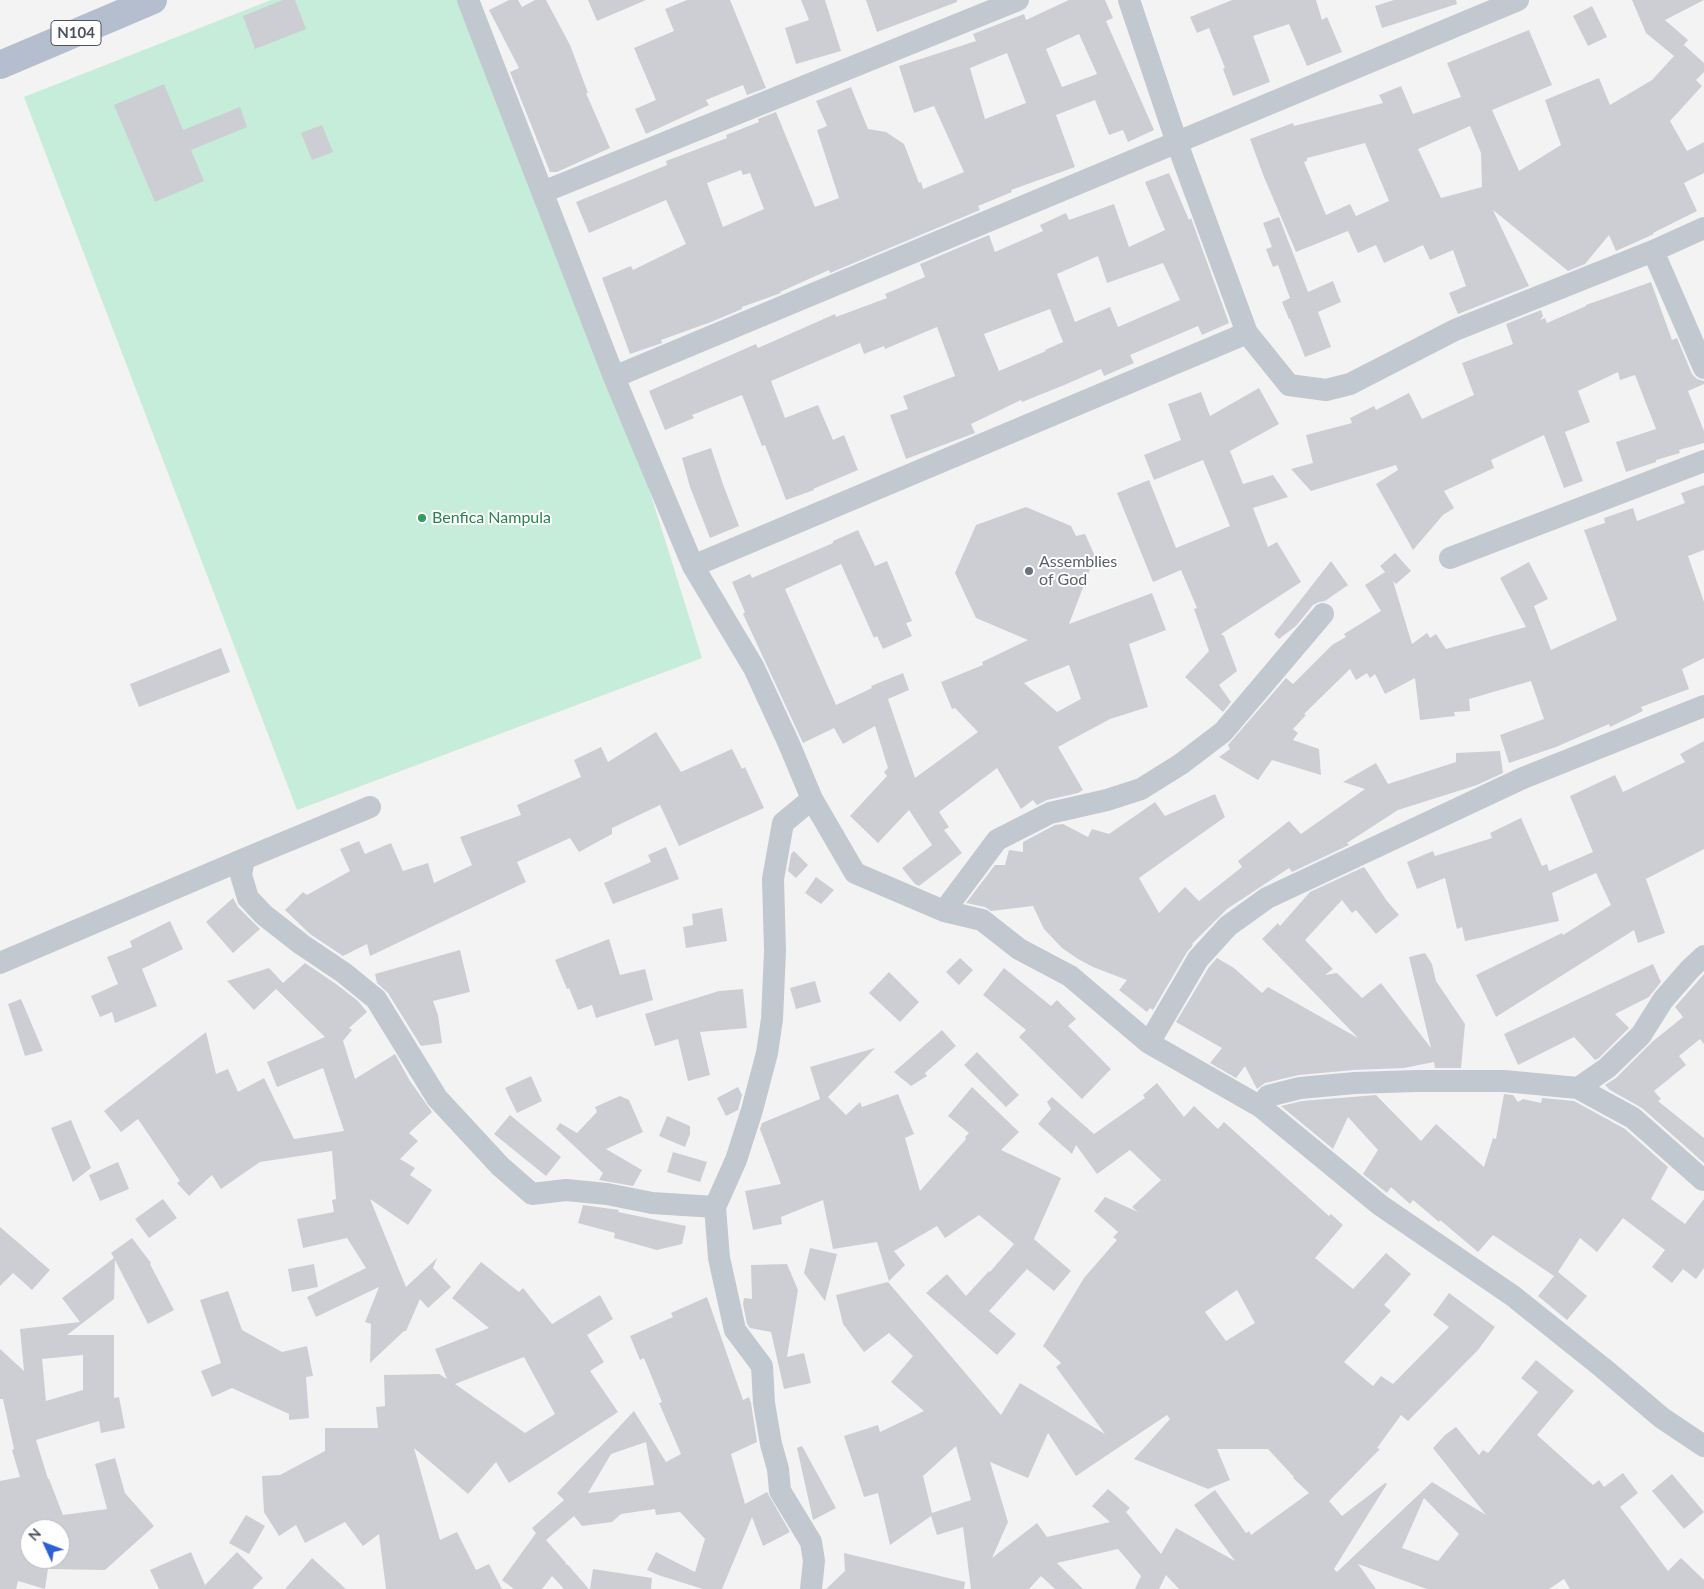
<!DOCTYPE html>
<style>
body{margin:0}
#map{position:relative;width:1704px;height:1589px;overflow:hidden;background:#f4f3f3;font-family:Lato,sans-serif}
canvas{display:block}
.north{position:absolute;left:20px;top:1519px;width:50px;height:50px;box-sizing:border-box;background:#fff;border:1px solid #b7babf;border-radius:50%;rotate:313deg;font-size:14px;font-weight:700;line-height:20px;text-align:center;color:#4c535e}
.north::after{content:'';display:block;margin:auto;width:18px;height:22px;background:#2c5fd5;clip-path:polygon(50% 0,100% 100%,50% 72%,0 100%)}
</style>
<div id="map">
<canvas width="1704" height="1589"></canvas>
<div class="north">N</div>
</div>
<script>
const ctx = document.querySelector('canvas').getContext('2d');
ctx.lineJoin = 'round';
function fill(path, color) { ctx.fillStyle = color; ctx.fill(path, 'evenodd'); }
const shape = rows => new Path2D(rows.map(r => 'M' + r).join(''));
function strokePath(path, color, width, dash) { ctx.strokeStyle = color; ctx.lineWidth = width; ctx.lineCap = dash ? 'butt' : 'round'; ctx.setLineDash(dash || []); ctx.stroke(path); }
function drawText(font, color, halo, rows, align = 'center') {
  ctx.font = font + ' Lato,sans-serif'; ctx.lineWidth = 4; ctx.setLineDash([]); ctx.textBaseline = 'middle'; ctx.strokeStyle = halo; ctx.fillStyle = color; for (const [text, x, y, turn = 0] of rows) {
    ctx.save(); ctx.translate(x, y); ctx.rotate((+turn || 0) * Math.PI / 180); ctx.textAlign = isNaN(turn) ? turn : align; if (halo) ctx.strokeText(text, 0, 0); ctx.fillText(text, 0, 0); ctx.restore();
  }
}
fill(shape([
 [271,0,468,0,614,377,702,658,297,810,24,97]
]), '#c6ecda');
fill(shape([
 [283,0,295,0,306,29,255,49,243,16],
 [509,0,518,0,522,7,535,0,546,0,570,45,588,93,586,93,610,148,557,172,550,172,510,72,519,68,489,10],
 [588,0,646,0,597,21],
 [687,0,730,0,766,88,747,95,743,85,706,100,709,105,646,134,635,109,656,100,634,48,674,31,665,9],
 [801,0,825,0,841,51,796,64,785,28,809,20],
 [866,0,957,0,957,2,877,32],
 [1069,0,1105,0,1113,18,1106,21,1154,130,1128,142,1123,130,1109,135,1095,100,1056,115,1075,167,1011,190,1012,192,978,206,980,210,830,273,829,270,780,292,781,293,742,307,742,309,711,322,661,340,662,343,630,354,602,278,631,266,633,270,686,244,666,200,589,233,576,202,667,165,666,161,727,138,726,135,759,122,758,119,776,112,815,207,839,198,817,130,827,126,816,101,851,87,868,129,886,132,904,144,919,183,921,182,923,189,964,172,934,106,914,113,899,66,976,41,973,34,1024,14,1026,20],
 [1079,34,1097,74,1062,87,1046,49],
 [1007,53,1026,103,985,119,970,68],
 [741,170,743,175,750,173,764,209,723,227,707,183],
 [1232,0,1316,0,1322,20,1327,17,1342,52,1307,66,1289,24,1253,36,1270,82,1233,96,1223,69,1225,68,1209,28,1197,33,1190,17],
 [1394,0,1456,0,1457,4,1382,28,1375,6],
 [1632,0,1704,0,1665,20,1688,40,1681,48,1684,45,1704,63,1704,72,1696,80,1702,86,1670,121,1687,151,1704,142,1704,173,1684,183,1697,211,1653,233,1654,234,1616,251,1609,235,1585,264,1568,271,1493,210,1529,286,1458,314,1449,293,1466,286,1453,250,1430,260,1423,245,1384,263,1376,245,1358,253,1348,231,1296,252,1264,177,1250,139,1293,123,1294,126,1383,103,1379,95,1401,86,1413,114,1461,97,1447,63,1529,30,1552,85,1492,110,1519,171,1561,145,1545,100,1599,78,1610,105,1652,80,1674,56,1646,33],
 [1470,126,1481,153,1482,187,1441,198,1418,149],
 [1365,143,1389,201,1356,216,1350,204,1326,215,1304,162,1307,161,1307,158],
 [1592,6,1607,37,1588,46,1573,16],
 [164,84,183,130,240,107,247,127,191,150,204,181,155,202,114,105],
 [322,125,333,152,312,160,301,133],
 [1169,173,1189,220,1191,218,1229,323,1202,335,1198,326,1130,355,1134,363,1104,376,1101,369,1062,386,1022,402,1021,400,971,424,975,433,906,459,890,415,908,409,903,396,955,376,937,327,885,349,884,346,864,354,860,343,771,381,785,418,818,405,833,440,844,435,858,470,813,489,814,490,786,500,765,445,762,446,742,395,692,415,694,418,665,430,649,391,756,344,758,348,835,314,836,317,887,298,885,294,925,277,920,264,989,235,995,252,1043,231,1040,225,1066,213,1069,220,1114,204,1129,247,1165,230,1145,182],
 [1098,256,1107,283,1163,263,1180,300,1118,327,1110,307,1075,322,1057,274],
 [1050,309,1063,342,1045,350,1046,351,999,371,984,334],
 [1279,217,1308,292,1333,281,1341,302,1318,312,1331,347,1305,357,1290,319,1289,319,1282,302,1290,298,1278,265,1273,267,1266,249,1272,247,1263,223],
 [1651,282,1672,340,1677,338,1692,374,1697,379,1704,381,1704,384,1688,391,1704,431,1704,443,1679,450,1680,453,1656,460,1656,462,1626,472,1616,442,1656,429,1635,375,1620,380,1618,372,1578,391,1590,422,1565,432,1583,481,1564,488,1544,435,1491,460,1494,468,1444,491,1454,508,1443,515,1413,550,1376,484,1398,470,1396,465,1311,491,1291,469,1313,463,1306,435,1352,423,1350,418,1374,406,1376,410,1409,393,1422,419,1474,395,1462,363,1513,344,1506,324,1541,310,1543,316,1540,320,1545,318,1547,323,1586,306,1586,305],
 [1259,388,1279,424,1230,451,1243,484,1273,475,1288,497,1253,508,1268,547,1277,542,1301,582,1221,634,1224,636,1237,671,1219,685,1231,702,1223,712,1185,677,1209,651,1194,609,1197,608,1181,570,1153,582,1117,493,1149,480,1176,548,1230,526,1203,460,1154,480,1144,455,1181,440,1168,404,1201,392,1210,416],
 [711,448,724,487,739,526,710,538,690,487,682,458],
 [1704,485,1704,550,1688,556,1704,602,1704,658,1682,669,1689,689,1641,707,1643,711,1610,727,1609,724,1556,747,1509,763,1500,735,1544,719,1531,681,1469,699,1470,711,1454,712,1455,716,1420,720,1415,678,1385,694,1375,674,1370,678,1367,673,1356,680,1350,669,1304,714,1306,715,1293,729,1298,733,1293,740,1319,749,1321,775,1272,760,1258,780,1219,757,1230,749,1228,745,1286,678,1293,684,1332,645,1346,637,1344,634,1381,611,1365,585,1385,572,1380,566,1395,553,1411,571,1396,584,1393,581,1412,644,1427,633,1430,638,1436,634,1446,649,1526,627,1500,578,1529,562,1548,599,1534,606,1551,650,1617,620,1584,530,1605,523,1604,518,1633,508,1637,521,1685,503,1681,493],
 [1026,507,1071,526,1076,536,1085,534,1095,556,1069,624,1152,593,1166,630,1129,644,1148,707,1110,719,1058,747,1083,790,1078,793,1047,800,1037,805,1033,800,1021,809,997,768,939,812,949,827,944,830,962,853,919,886,915,884,902,868,932,845,909,810,878,843,850,816,887,776,884,772,888,768,875,726,843,744,834,728,803,743,743,614,745,612,732,582,750,574,752,578,833,543,833,541,858,530,875,566,887,561,912,621,906,623,912,636,883,649,877,636,874,638,841,564,785,589,836,705,872,688,871,686,903,673,909,690,888,699,915,778,978,732,955,708,952,709,941,682,983,665,982,662,1028,640,976,618,955,573,976,525],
 [1069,665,1081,699,1057,712,1024,683],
 [1331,561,1348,585,1325,601,1319,602,1313,605,1296,626,1279,639,1274,634],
 [221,648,230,672,139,707,130,684],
 [656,732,681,772,732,749,742,769,745,767,764,808,679,846,660,805,612,828,612,834,579,852,570,838,517,862,526,882,370,956,367,944,343,956,310,934,285,910,303,892,307,895,350,871,340,849,359,841,365,854,391,843,403,871,428,863,434,883,472,865,460,837,521,815,517,805,581,777,574,760,601,747,608,762],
 [1704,741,1704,849,1646,879,1665,933,1638,943,1634,930,1496,1017,1476,975,1562,933,1563,935,1611,905,1596,873,1552,893,1559,921,1465,941,1462,927,1457,929,1445,878,1417,889,1407,862,1433,851,1435,856,1492,838,1490,833,1521,818,1542,866,1547,864,1549,871,1593,852,1570,796,1615,775,1623,792,1685,762,1680,754],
 [1500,751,1503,773,1477,785,1398,810,1347,843,1349,845,1292,872,1289,868,1227,909,1192,944,1193,945,1187,952,1153,1010,1150,1008,1147,1012,1119,990,1127,980,1093,967,1078,959,1062,948,1044,929,1033,906,991,911,985,907,966,903,995,865,1005,865,1009,850,1023,852,1023,842,1055,825,1063,824,1088,837,1092,829,1109,834,1155,802,1165,816,1215,794,1225,817,1139,878,1159,913,1185,887,1199,901,1242,867,1238,861,1289,821,1301,834,1365,789,1343,782,1376,763,1388,784,1456,762,1456,753],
 [666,847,679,879,613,904,604,883,651,862,648,855],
 [794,851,808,865,796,878,788,871,791,854],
 [1364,867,1387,901,1399,915,1376,934,1356,910,1352,913,1342,900,1305,940,1333,969,1325,975,1337,973,1362,998,1381,983,1431,1048,1409,957,1425,953,1432,964,1436,981,1465,1024,1461,1068,1435,1068,1434,1062,1404,1068,1354,1070,1299,1075,1265,1083,1257,1089,1245,1066,1236,1078,1210,1063,1222,1048,1176,1022,1209,967,1217,958,1234,968,1262,993,1268,987,1358,1038,1262,939,1278,923,1280,926,1310,892],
 [816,877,834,890,821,904,805,893],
 [233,898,238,907,260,929,233,953,206,922],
 [722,908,727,941,686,948,683,927,693,925,692,914],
 [170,921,183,949,142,969,157,1006,115,1023,112,1012,100,1017,91,996,118,984,107,957,132,947,130,941],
 [609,939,620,975,645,969,653,1000,596,1018,592,1005,578,1010,569,988,567,989,555,960],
 [460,950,470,992,433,1001,438,1015,442,1043,421,1046,388,993,377,983,375,974],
 [960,958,973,970,959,985,946,972],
 [305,963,336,984,358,1001,367,1012,349,1028,352,1030,343,1041,355,1079,395,1054,410,1081,432,1112,409,1133,418,1141,400,1159,415,1168,410,1175,432,1190,408,1225,370,1199,406,1287,437,1258,433,1268,451,1287,428,1308,420,1299,406,1331,404,1331,370,1363,371,1324,365,1322,379,1287,316,1317,307,1297,366,1268,347,1238,303,1248,297,1219,334,1212,332,1200,336,1199,332,1151,260,1162,221,1189,212,1175,189,1196,177,1183,180,1181,138,1119,121,1132,104,1111,206,1032,216,1074,228,1069,238,1092,264,1078,294,1139,344,1131,323,1068,277,1087,267,1062,325,1037,276,989,254,1010,227,981,269,968,283,983],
 [1653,964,1661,982,1649,997,1615,1014,1629,1028,1599,1058,1595,1060,1574,1037,1518,1065,1504,1034],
 [1004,968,1051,1006,1057,1000,1076,1019,1068,1026,1111,1069,1082,1099,1019,1037,1026,1030,983,995],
 [889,972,919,1002,900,1022,869,993],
 [1704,974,1704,1044,1700,1039,1679,1056,1686,1065,1654,1091,1661,1099,1658,1101,1704,1138,1704,1163,1642,1108,1610,1090,1605,1085,1616,1078,1652,1042,1683,1017,1675,1007],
 [815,981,821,1002,796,1009,790,988],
 [743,989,747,1028,700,1032,710,1075,688,1081,678,1039,655,1046,645,1014,719,991],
 [21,999,43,1051,25,1056,8,1004],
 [942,1030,956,1046,925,1073,927,1076,911,1086,894,1072],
 [875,1048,828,1097,846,1115,860,1102,862,1107,898,1094,914,1134,905,1138,920,1191,966,1139,965,1137,969,1133,948,1116,972,1087,1019,1132,1001,1150,1061,1178,1034,1239,1071,1271,1054,1291,1027,1269,989,1311,1016,1334,997,1355,926,1293,947,1274,966,1296,989,1271,990,1272,1014,1244,979,1215,945,1238,937,1226,894,1251,905,1265,889,1281,877,1242,833,1249,823,1200,781,1217,782,1224,753,1230,745,1191,781,1184,760,1129,762,1123,820,1099,810,1067],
 [977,1052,1019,1095,1006,1107,964,1065],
 [531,1076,542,1101,517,1113,505,1088],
 [1157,1083,1184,1117,1194,1106,1218,1129,1224,1122,1329,1216,1331,1214,1343,1225,1315,1258,1353,1289,1386,1253,1411,1274,1384,1305,1391,1311,1344,1362,1373,1386,1381,1376,1393,1384,1449,1327,1433,1315,1449,1293,1495,1327,1478,1350,1408,1421,1401,1415,1377,1448,1380,1449,1329,1501,1342,1516,1385,1483,1387,1484,1334,1569,1337,1572,1432,1482,1486,1515,1433,1448,1445,1435,1456,1427,1479,1455,1483,1450,1488,1453,1538,1392,1521,1378,1536,1360,1574,1391,1537,1435,1593,1485,1599,1480,1604,1487,1623,1473,1638,1493,1620,1507,1668,1571,1681,1558,1704,1580,1704,1589,1570,1589,1564,1579,1549,1589,1427,1589,1358,1564,1376,1589,1179,1589,1166,1575,1159,1589,1135,1589,1141,1576,1118,1549,1057,1563,1083,1589,1055,1589,1041,1576,1029,1589,971,1589,963,1527,937,1535,931,1516,890,1545,878,1493,864,1497,844,1436,878,1425,880,1432,924,1411,891,1382,913,1356,889,1333,864,1352,843,1324,836,1295,888,1282,1001,1415,1020,1383,1105,1434,1056,1367,1061,1363,1043,1346,1084,1278,1117,1240,1113,1237,1118,1232,1094,1211,1105,1197,1138,1212,1132,1207,1161,1180,1130,1150,1097,1174,1076,1145,1072,1154,1038,1124,1051,1109,1047,1102,1052,1097,1094,1134,1145,1098,1143,1095],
 [1237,1290,1255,1323,1226,1341,1205,1312],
 [1167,1415,1170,1419,1134,1459,1208,1489,1230,1480,1217,1449,1268,1449,1294,1477,1293,1478,1309,1493,1251,1535,1249,1531,1246,1533,1215,1490,1194,1505,1235,1561,1176,1528,1161,1554,1126,1512,1130,1508,1108,1489,1092,1506,1110,1522,1047,1537,1037,1523,992,1558,1008,1522,990,1462,1028,1478,1048,1433,1076,1476],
 [956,1446,971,1500,932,1513,923,1476],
 [1424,1498,1459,1534,1438,1561,1402,1548],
 [738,1087,742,1095,738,1110,726,1116,717,1098],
 [1504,1094,1513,1095,1518,1102,1523,1099,1541,1103,1542,1098,1574,1101,1625,1129,1668,1167,1651,1199,1685,1224,1704,1199,1704,1268,1696,1279,1683,1269,1672,1283,1652,1267,1665,1250,1623,1218,1597,1252,1580,1238,1558,1272,1587,1296,1567,1320,1538,1296,1554,1276,1493,1235,1478,1252,1440,1220,1439,1222,1413,1200,1410,1204,1391,1187,1387,1193,1363,1174,1378,1150,1348,1117,1333,1149,1281,1106,1302,1101,1376,1095,1421,1141,1436,1124,1484,1167,1493,1138,1496,1139],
 [620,1096,629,1100,643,1132,606,1149,642,1170,633,1186,599,1180,603,1173,556,1129,560,1123,577,1133,597,1112,595,1107],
 [510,1115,561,1157,546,1176,494,1134],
 [667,1116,690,1126,690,1134,685,1147,659,1136],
 [71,1120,91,1168,73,1182,51,1128],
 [673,1152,707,1162,700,1182,667,1172],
 [118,1162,129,1189,100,1201,89,1175],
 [163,1199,177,1218,149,1238,135,1219],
 [583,1205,619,1210,618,1212,686,1226,682,1244,657,1250,614,1238,615,1233,578,1223],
 [0,1227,50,1270,32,1290,13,1273,0,1286],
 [132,1238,151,1263,150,1264,174,1310,148,1324,115,1260,114,1299,67,1335,114,1335,114,1398,119,1397,125,1428,101,1433,99,1421,36,1440,48,1479,49,1479,63,1515,107,1509,95,1464,115,1458,125,1493,154,1526,105,1570,48,1569,45,1589,18,1581,16,1589,0,1589,0,1481,20,1477,12,1450,14,1449,3,1399,0,1399,0,1349,24,1371,20,1329,80,1322,62,1298,114,1258,111,1253],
 [83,1355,83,1390,46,1401,42,1359],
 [30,1529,60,1529,60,1559,30,1559],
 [810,1248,837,1254,825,1301,804,1273],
 [481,1262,519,1292,523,1288,552,1324,600,1295,613,1319,587,1335,604,1362,590,1371,618,1412,509,1483,496,1462,468,1494,414,1448,440,1540,457,1532,476,1570,489,1564,502,1589,386,1589,379,1534,363,1546,345,1522,305,1543,296,1525,279,1536,264,1512,262,1476,280,1475,325,1451,325,1428,378,1428,376,1407,385,1406,384,1375,439,1374,447,1379,435,1349,489,1328,452,1298],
 [524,1357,555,1414,525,1433,455,1384],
 [314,1264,318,1287,292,1292,288,1269],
 [787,1264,798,1290,787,1357,804,1353,811,1383,784,1389,771,1332,750,1328,747,1324,743,1304,744,1298,752,1299,751,1265],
 [228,1291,242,1330,282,1352,307,1346,313,1376,306,1377,309,1418,289,1420,289,1414,232,1388,212,1397,201,1371,221,1363,200,1300],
 [707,1297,743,1400,749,1397,751,1403,757,1442,731,1454,745,1504,767,1492,790,1532,763,1546,752,1517,722,1589,703,1589,658,1575,647,1570,656,1552,695,1572,705,1539,680,1512,656,1515,655,1509,621,1514,612,1522,582,1526,574,1516,546,1540,566,1563,565,1564,568,1565,589,1589,564,1589,552,1576,542,1589,514,1589,502,1580,536,1533,532,1528,564,1500,557,1493,634,1411,666,1462,681,1454,659,1403,662,1402,644,1358,640,1360,630,1336,673,1317,671,1313],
 [646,1442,654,1485,588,1493,611,1454],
 [802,1446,836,1508,813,1520,797,1448],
 [1672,1474,1704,1512,1684,1529,1652,1491],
 [246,1515,265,1526,249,1554,229,1543],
 [191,1552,205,1585,237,1552,263,1578,252,1589,159,1589,150,1570],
 [844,1553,965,1582,964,1589,826,1589,845,1571],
 [312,1558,346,1589,285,1589],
 [593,1569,652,1578,651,1589,590,1589]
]), '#cdced4');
strokePath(shape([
 [468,0,614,377,693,566,754,668,789,744,812,799,855,873,944,911,982,920,1019,949,1070,976,1149,1043,1261,1107,1380,1205,1513,1296,1603,1368,1662,1418,1704,1446],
 [1129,0,1177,143,1247,333,1289,385,1326,390,1350,384,1455,330,1653,251,1704,228],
 [543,192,1018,0],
 [1653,251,1704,368],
 [614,377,1518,0],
 [1450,558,1704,461],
 [693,566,1247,333],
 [244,859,241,875,248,898,264,915,301,944,344,973,376,999,437,1098,500,1166,532,1194,566,1190,607,1194,652,1203,715,1207],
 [944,911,997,840,1050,813,1107,800,1141,789,1181,764,1223,732,1323,614],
 [0,963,244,859,370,807],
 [1149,1043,1198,959,1228,926,1267,898,1523,778,1704,706],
 [1578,1088,1607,1068,1641,1035,1663,1000,1690,969,1704,956],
 [1261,1107,1268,1096,1300,1088,1355,1083,1416,1081,1504,1081,1578,1088,1633,1118,1703,1180],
 [811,1589,814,1561,811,1542,780,1491,778,1469,771,1444,764,1403,762,1366,735,1330,719,1258,715,1207,736,1160,752,1110,767,1053,772,1019,775,951,773,879,783,823,812,799]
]), '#c2c8cf', 22);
strokePath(shape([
 [0,65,153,0]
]), '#b5bece', 28);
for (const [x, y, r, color] of [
 [422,518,5,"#2e9e5b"],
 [1029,571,5,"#6b7280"]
]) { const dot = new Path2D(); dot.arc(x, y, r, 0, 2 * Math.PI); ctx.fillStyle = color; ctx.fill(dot); strokePath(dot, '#fff', 2); }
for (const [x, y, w] of [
 [76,33,50]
]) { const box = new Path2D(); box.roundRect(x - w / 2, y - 12.5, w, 25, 4); ctx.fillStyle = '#fff'; ctx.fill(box); strokePath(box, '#4c535e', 1); }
drawText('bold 15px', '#4c535e', null, [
 ["N104",76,33]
]);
drawText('16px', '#27864d', '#fff', [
 ["Benfica Nampula",432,518]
], 'left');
drawText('16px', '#5b616d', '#fff', [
 ["Assemblies",1039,562],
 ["of God",1039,580]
], 'left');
</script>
